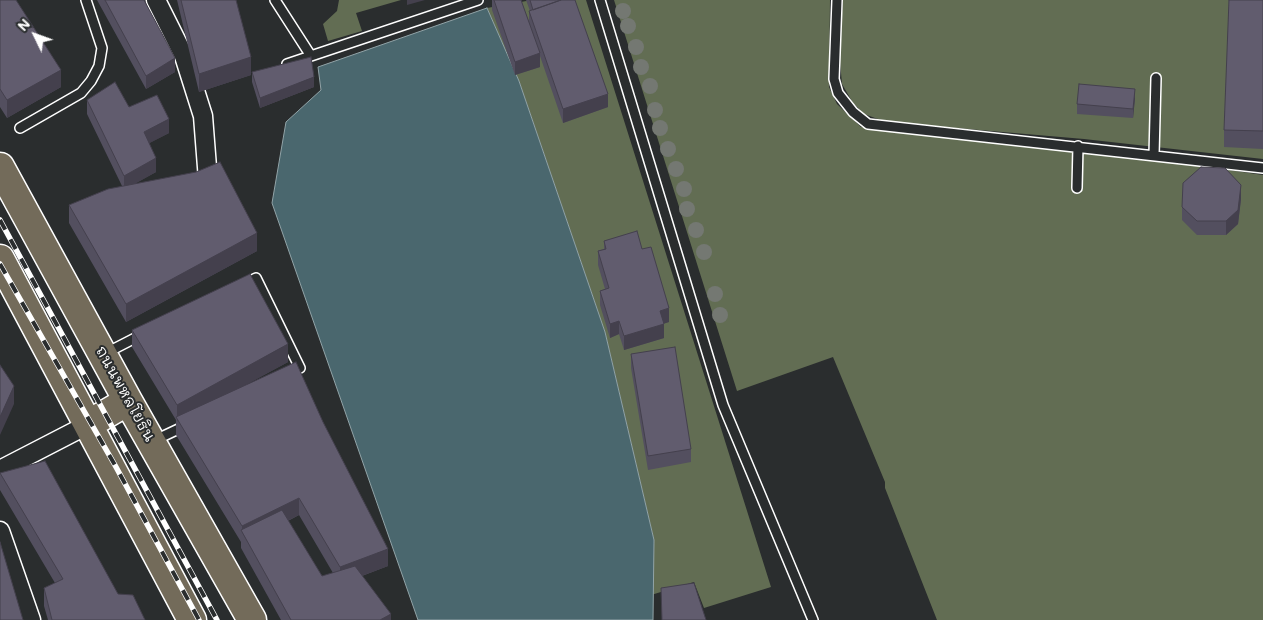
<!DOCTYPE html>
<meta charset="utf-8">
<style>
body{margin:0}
#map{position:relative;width:1263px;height:620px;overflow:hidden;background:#2a2d2e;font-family:Mali,sans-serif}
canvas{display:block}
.north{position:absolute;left:10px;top:10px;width:50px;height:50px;-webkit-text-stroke:4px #2a2d2e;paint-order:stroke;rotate:312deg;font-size:14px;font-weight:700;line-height:20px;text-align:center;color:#fff}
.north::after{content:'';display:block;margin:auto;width:18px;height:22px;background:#fff;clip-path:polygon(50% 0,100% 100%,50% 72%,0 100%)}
</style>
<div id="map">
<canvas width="1263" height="620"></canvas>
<div class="north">N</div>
</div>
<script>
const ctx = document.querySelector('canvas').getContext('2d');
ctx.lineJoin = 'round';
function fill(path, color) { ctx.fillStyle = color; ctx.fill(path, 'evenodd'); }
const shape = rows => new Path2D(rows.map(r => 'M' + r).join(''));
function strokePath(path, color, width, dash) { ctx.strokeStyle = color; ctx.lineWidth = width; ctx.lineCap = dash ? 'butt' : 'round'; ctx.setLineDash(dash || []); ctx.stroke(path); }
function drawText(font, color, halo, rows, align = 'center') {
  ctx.font = font + ' Mali,"Playpen Sans Thai",sans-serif'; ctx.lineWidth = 4; ctx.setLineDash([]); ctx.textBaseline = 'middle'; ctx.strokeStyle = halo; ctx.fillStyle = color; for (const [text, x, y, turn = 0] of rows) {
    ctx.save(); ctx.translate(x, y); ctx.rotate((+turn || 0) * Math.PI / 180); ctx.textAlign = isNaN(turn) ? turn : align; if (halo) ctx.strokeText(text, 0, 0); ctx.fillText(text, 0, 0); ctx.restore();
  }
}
fill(shape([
 [339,0,401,0,356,13,362,31,328,41,323,24,337,11],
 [532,0,586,0,771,587,704,608,694,582,651,595,654,540,605,332,519,81,487,8],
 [614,0,830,0,829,87,837,104,861,127,1181,163,1263,175,1263,620,937,620,885,488,885,482,833,357,737,391],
 [843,0,1263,0,1263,159,1084,139,886,122,864,114,853,103,842,84,839,50]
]), '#626d53');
const water = shape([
 [487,8,519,81,605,332,654,540,653,620,418,620,272,203,286,122,321,90,318,67,487,8]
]);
fill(water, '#4a676e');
strokePath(water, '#92a4a8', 1);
const lane = shape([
 [275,0,311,56],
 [600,0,723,405,813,620],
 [837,0,834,79,838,93,853,112,868,124,1263,168],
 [287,64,478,0],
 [20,128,81,93,91,81,99,66,102,48,86,0],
 [1154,155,1156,78],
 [1077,188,1078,146],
 [242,285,256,278,300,368,290,373],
 [106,353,141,335],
 [153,441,187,425]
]);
const street = shape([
 [156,0,184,56,203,116,208,180,200,184],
 [0,470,89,424],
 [0,531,31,620]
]);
const primary = shape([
 [0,167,128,401,252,620],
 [0,259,192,620],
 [89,424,128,401]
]);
strokePath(lane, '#fff', 12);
strokePath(street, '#fff', 21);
strokePath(primary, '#fff', 31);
strokePath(lane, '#2a2d2e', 9);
strokePath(street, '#2a2d2e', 18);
strokePath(primary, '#736b5a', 28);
const rail = shape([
 [0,220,217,620],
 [0,264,116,467,199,620]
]);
strokePath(rail, '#fff', 5.5);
strokePath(rail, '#2a2d2e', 4, [11]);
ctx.fillStyle = '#747872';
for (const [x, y] of [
 [623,11],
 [628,26],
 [636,47],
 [641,67],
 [650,86],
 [655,110],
 [660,128],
 [668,149],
 [676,169],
 [684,189],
 [687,209],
 [696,230],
 [704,252],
 [715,294],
 [720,315]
]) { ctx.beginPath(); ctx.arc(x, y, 8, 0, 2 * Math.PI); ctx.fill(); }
fill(shape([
 [0,0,61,87,7,118,0,107],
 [97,0,144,0,175,72,146,89],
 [177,0,236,0,251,75,199,92],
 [492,0,521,0,529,22,529,11,530,11,526,0,575,0,608,107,563,123,540,56,540,67,515,75,492,10],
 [1263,0,1263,149,1224,147,1224,130],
 [252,72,314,87,260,108,252,82],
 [1135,98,1133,118,1077,114,1077,104],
 [87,100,129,107,169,133,149,143,156,172,134,184,257,251,126,322,69,223,69,205,122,186,87,114],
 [1241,199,1238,224,1226,235,1197,235,1182,220,1182,207],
 [604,241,642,249,669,322,664,323,664,338,624,350,619,334,610,338,600,305,600,291,605,289,598,265,598,251,604,249],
 [132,330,288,362,247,384,388,566,362,576,391,620,281,620,241,548,241,542,176,435,176,420,132,347],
 [299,515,333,573,322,576,288,521],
 [631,354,691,449,691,462,648,470,631,368],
 [0,473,118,594,145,620,48,620,44,606,44,588,55,583,0,490]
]), '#534f5f');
fill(shape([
 [407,0,425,0,407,5],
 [540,53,540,67,515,75,515,62],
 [251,57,251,75,199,92,199,74],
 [175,58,175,72,146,89,146,76],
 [61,70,61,87,7,118,7,100],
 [314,77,314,87,260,108,260,98],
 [1135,89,1135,98,1133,118,1133,109],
 [608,94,608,107,563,123,563,109],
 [169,119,169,133,144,146,144,132],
 [156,158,156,172,124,190,124,176],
 [1241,185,1241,199,1238,224,1226,235,1226,221],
 [257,233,257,251,126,322,126,304],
 [669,308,669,322,660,325,660,311],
 [619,321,619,334,610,338,610,324],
 [664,324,664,338,624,350,624,336],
 [288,344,288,362,178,422,177,420,177,405],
 [14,386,14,404,0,435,0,417],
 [299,498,299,515,247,541,242,532,242,526],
 [388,549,388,566,340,584,340,567],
 [391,614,391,620,380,620]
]), '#44404d');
const building = shape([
 [0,0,16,0,61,70,7,100,0,89,0,0],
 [105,0,144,0,175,58,146,76,105,0],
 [181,0,236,0,251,57,199,74,181,0],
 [494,0,521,0,540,53,515,62,494,0],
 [530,0,561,0,533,10,530,0],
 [561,0,575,0,608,94,563,109,529,11,561,0],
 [1229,0,1263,0,1263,131,1224,130,1229,0],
 [311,57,314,77,260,98,252,72,311,57],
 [115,82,129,107,157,95,169,119,144,132,156,158,124,176,87,100,115,82],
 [1079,84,1135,89,1133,109,1077,104,1079,84],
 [220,162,257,233,126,304,69,205,108,189,196,172,220,162],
 [1201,167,1225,168,1241,185,1238,210,1226,221,1197,221,1182,207,1183,183,1201,167],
 [637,231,642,249,651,247,669,308,660,311,664,324,624,336,619,321,610,324,600,291,609,288,598,251,606,249,604,241,637,231],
 [250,274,288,344,177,405,132,330,250,274],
 [675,347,691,449,648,456,631,354,675,347],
 [296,362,323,422,388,549,340,567,299,498,242,526,176,417,296,362],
 [0,365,14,386,0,417,0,365],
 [45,461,118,594,133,595,145,620,52,620,44,588,63,579,0,473,45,461],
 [282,510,322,576,355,566,391,614,380,620,291,620,241,530,282,510],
 [0,542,23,620,0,620,0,542],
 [694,583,706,620,662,620,661,588,694,583]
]);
fill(building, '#615c6e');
strokePath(building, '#44404d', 1);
drawText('15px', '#fff', '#2a2d2e', [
 ["ถนนพหลโยธิน",125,394,61]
]);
</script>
